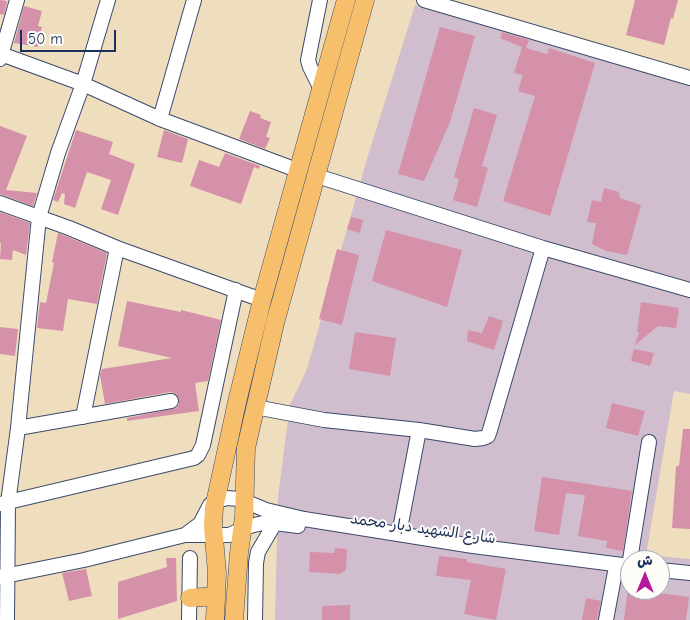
<!DOCTYPE html>
<meta charset="utf-8">
<style>
body{margin:0}
#map{position:relative;width:690px;height:620px;overflow:hidden;background:#efdebe;font-family:"Comic Neue","Playpen Sans Arabic",sans-serif}
canvas{display:block}
.north{position:absolute;left:620px;top:550px;width:50px;height:50px;box-sizing:border-box;background:#fdfcf7;border:1px solid #a3aaba;border-radius:50%;rotate:0deg;font-size:14px;font-weight:700;line-height:20px;text-align:center;color:#1b2f5e}
.north::after{content:'';display:block;margin:auto;width:18px;height:22px;background:#b5179e;clip-path:polygon(50% 0,100% 100%,50% 72%,0 100%)}
.scale{position:absolute;left:20px;top:30px;width:96px;height:22px;box-sizing:border-box;border:2px solid #1b2f5e;border-top:0;padding-left:6px;font-size:15px;line-height:18px;white-space:nowrap;color:#1b2f5e;-webkit-text-stroke:4px #fdfcf7;paint-order:stroke}
</style>
<div id="map">
<canvas width="690" height="620"></canvas>
<div class="north">ش</div>
<div class="scale">50 m</div>
</div>
<script>
const ctx = document.querySelector('canvas').getContext('2d');
ctx.lineJoin = 'round';
function fill(path, color) { ctx.fillStyle = color; ctx.fill(path, 'evenodd'); }
const shape = rows => new Path2D(rows.map(r => 'M' + r).join(''));
function strokePath(path, color, width, dash) { ctx.strokeStyle = color; ctx.lineWidth = width; ctx.lineCap = dash ? 'butt' : 'round'; ctx.setLineDash(dash || []); ctx.stroke(path); }
function drawText(font, color, halo, rows, align = 'center') {
  ctx.font = font + ' "Comic Neue","Playpen Sans Arabic",sans-serif'; ctx.lineWidth = 4; ctx.setLineDash([]); ctx.textBaseline = 'middle'; ctx.strokeStyle = halo; ctx.fillStyle = color; for (const [text, x, y, turn = 0] of rows) {
    ctx.save(); ctx.translate(x, y); ctx.rotate((+turn || 0) * Math.PI / 180); ctx.textAlign = isNaN(turn) ? turn : align; if (halo) ctx.strokeText(text, 0, 0); ctx.fillText(text, 0, 0); ctx.restore();
  }
}
fill(shape([
 [415,5,690,86,690,394,674,391,646,555,690,559,690,620,275,620,278,496,290,405,307,369,367,159],
 [630,560,660,560,660,590,630,590]
]), '#d0bdcd');
fill(shape([
 [0,0,7,1,4,15,0,14],
 [635,0,678,0,673,19,671,18,664,45,626,35],
 [24,6,42,11,38,26,42,27,38,47,14,43],
 [440,27,475,36,450,122,424,181,398,174],
 [502,32,529,40,526,48,547,54,549,48,595,63,550,216,503,201,535,96,518,91,523,75,514,73,522,47,524,48,500,38],
 [474,108,497,115,482,166,488,168,477,207,453,200,459,179,454,177],
 [250,111,261,115,260,118,271,122,266,137,270,138,265,149,239,139],
 [0,126,27,136,6,190,37,193,33,206,0,194],
 [76,130,113,142,109,154,135,164,118,215,101,209,111,180,87,172,75,208,64,204,65,194,62,193,58,202,53,200],
 [164,130,188,139,182,163,157,157],
 [225,153,260,166,259,169,254,167,241,204,190,186,199,160,219,167],
 [604,188,619,192,620,198,641,205,627,255,606,251,592,244,596,223,587,222,592,200,601,202],
 [0,212,30,223,26,255,13,250,12,260,0,259,1,243,0,243],
 [351,217,363,220,360,233,347,229],
 [386,230,462,250,447,307,372,281],
 [58,233,107,253,97,304,68,299,63,331,37,328,40,302,46,303,54,263,52,262],
 [337,249,359,255,342,325,319,319],
 [127,301,181,312,181,310,221,320,208,381,195,383,199,411,127,421,127,418,176,408,179,404,179,399,174,393,170,392,105,404,100,375,102,369,172,358,118,346],
 [641,302,679,308,676,328,658,326,635,345,639,332,637,332],
 [489,316,503,321,494,350,467,341,468,330,482,333],
 [0,327,18,329,15,356,0,354],
 [355,332,396,338,390,376,349,369],
 [634,349,654,353,650,366,631,361],
 [612,403,645,411,638,436,606,428],
 [683,429,690,429,690,529,672,528,676,466,679,466],
 [542,477,632,491,623,551,606,548,607,541,578,536,585,495,566,493,559,535,534,531],
 [335,548,347,549,346,570,340,574,309,572,310,552,334,553],
 [439,556,467,559,467,562,506,569,496,620,464,614,471,580,436,576],
 [166,558,176,558,177,601,118,619,118,582,167,567],
 [86,569,92,596,69,601,62,573],
 [628,589,689,597,686,620,624,620],
 [586,598,601,601,597,620,582,620],
 [350,605,350,620,322,620,322,606]
]), '#d591a9');
const minor = shape([
 [320,0,308,60,310,67,321,89],
 [424,0,690,78],
 [1,54,83,84,160,119,297,170],
 [0,59,17,0],
 [160,119,194,0],
 [317,176,543,248,690,290],
 [0,203,69,228,117,248,262,300],
 [255,407,324,420,419,430,475,439,483,438,488,436,490,430,543,248],
 [83,417,117,248],
 [18,428,171,401],
 [0,504,194,458,198,455,203,445,236,290],
 [399,534,419,430],
 [185,535,229,535,250,526,267,522,298,526],
 [629,566,649,442],
 [660,570,690,573],
 [0,577,84,560,185,535,200,524,210,505,216,501,227,498,239,499,266,510,304,519,473,546,630,566],
 [7,620,8,503,18,428,39,217,58,153,83,84,108,0],
 [189,620,190,558],
 [255,620,256,563,258,552,275,523],
 [606,620,615,572]
]);
const major = shape([
 [190,598,216,596],
 [215,620,217,573,213,526,214,508,237,402,262,300,346,0],
 [234,620,239,553,244,517,246,448,275,323,365,0]
]);
strokePath(minor, '#3b496c', 16);
strokePath(major, '#3b496c', 19);
strokePath(minor, '#fff', 14);
strokePath(major, '#f7bf6c', 18);
drawText('15px', '#1b2f5e', '#fdfcf7', [
 ["شارع الشهيد دبار محمد",423,529,8]
]);
</script>
